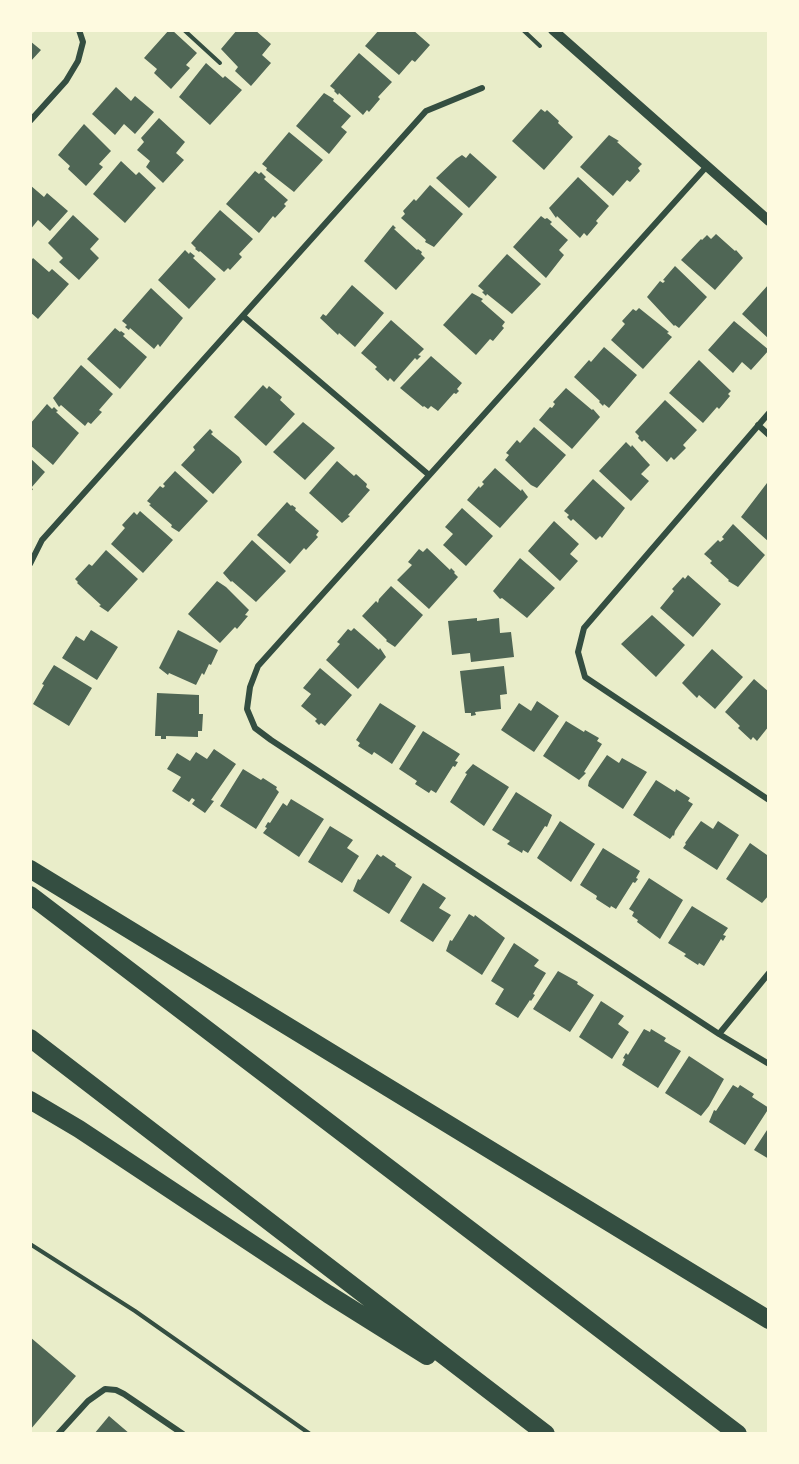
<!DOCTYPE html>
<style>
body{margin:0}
#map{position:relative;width:799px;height:1464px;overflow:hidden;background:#e9edc9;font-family:"Noto Serif",serif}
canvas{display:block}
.frame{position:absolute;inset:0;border:32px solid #fefae0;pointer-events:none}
</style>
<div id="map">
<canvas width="799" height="1464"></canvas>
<div class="frame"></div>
</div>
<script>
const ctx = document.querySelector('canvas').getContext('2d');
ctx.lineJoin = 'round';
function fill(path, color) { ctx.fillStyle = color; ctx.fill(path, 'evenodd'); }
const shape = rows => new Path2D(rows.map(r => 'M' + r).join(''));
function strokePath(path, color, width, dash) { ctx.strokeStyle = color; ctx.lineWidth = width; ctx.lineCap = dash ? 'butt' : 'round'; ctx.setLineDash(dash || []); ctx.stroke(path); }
fill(shape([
 [169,30,172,30,197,53,186,65,190,68,171,89,154,73,157,69,144,58],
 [237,30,255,30,271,44,262,55,271,63,251,86,235,71,238,67,221,49],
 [379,30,413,30,430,45,415,62,412,60,399,75,365,46],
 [30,41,41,50,30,62],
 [359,53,392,82,378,97,380,99,369,112,367,110,363,115,339,93,338,95,334,91,335,90,330,86],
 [206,63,223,78,225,76,242,90,210,125,179,97],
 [116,87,131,101,135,96,154,112,135,134,124,124,115,135,92,114],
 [324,93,334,99,333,101,351,116,341,127,347,132,329,154,296,126],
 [541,109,545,112,547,110,559,121,558,123,573,137,544,170,512,141],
 [159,118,185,142,176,153,184,160,163,183,146,167,150,161,137,150,144,142,141,138],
 [84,124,111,151,99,164,103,167,86,186,68,169,70,166,58,155],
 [289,132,323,160,294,192,266,170,267,168,262,164],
 [609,135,619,141,617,142,642,164,638,168,640,171,630,182,627,180,613,196,580,167],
 [470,153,497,177,469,208,436,178,456,159,462,155,466,158],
 [121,161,136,175,139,172,156,188,125,223,93,194],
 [255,171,259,174,261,172,266,177,264,179,288,200,284,204,286,206,275,218,273,216,259,233,226,204],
 [578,177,609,206,596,221,598,223,587,236,584,233,580,238,557,216,556,218,549,208],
 [30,185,44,197,47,193,68,211,50,231,38,220,30,230],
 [430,185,463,214,434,247,425,242,426,240,401,218,405,214,403,211,414,199,416,201],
 [220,210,253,239,239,254,242,257,230,270,228,268,224,272,200,251,199,252,195,249,196,248,191,243],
 [73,215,99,239,90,249,99,258,79,280,59,262,63,258,48,243],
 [541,216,545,219,547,218,552,222,550,224,568,240,559,250,564,255,546,278,513,247],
 [393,225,396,228,394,229,417,250,418,249,422,252,421,254,425,258,396,290,364,261],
 [716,234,735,251,736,250,743,258,715,290,681,260,701,239,702,240,707,235,711,239],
 [185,250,189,254,190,252,195,256,193,258,216,279,189,309,158,280],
 [507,254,541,284,512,314,487,294,486,296,482,292,484,291,478,286],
 [33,258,49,272,52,269,69,284,38,319,30,312,30,262],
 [675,266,707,297,679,328,675,325,674,326,647,297,660,281,663,283,665,281,663,280],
 [769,284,769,339,742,314],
 [352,285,384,313,355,347,339,333,338,335,320,318,323,314,326,316],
 [151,288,183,318,160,347,158,344,154,349,130,328,129,330,125,327,127,325,122,321],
 [472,293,483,299,481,301,505,322,502,326,504,328,493,341,490,339,476,355,443,325],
 [639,308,669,332,667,333,672,337,643,369,611,340,625,324,622,321,633,309,636,311],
 [391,320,424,349,418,355,421,356,417,360,415,358,394,382,390,378,388,381,375,369,377,367,361,353],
 [734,321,769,350,751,370,742,362,733,373,708,350],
 [115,328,120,332,121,331,125,334,123,336,147,357,120,389,87,359],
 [604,347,637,375,609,408,604,404,603,406,599,402,600,401,574,377,589,360,591,362],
 [431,356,462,383,457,389,459,391,456,394,454,393,438,411,431,406,428,409,424,406,423,407,400,388],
 [699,360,731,391,728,394,730,396,719,409,717,407,703,423,669,393],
 [81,365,113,394,99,410,102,412,91,424,88,422,85,426,61,405,59,407,53,398],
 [263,385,267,389,269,386,282,397,280,400,295,414,266,446,234,417],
 [566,388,592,410,593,409,600,417,572,449,539,420,550,407,552,408,555,404,553,402],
 [665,400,697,430,683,445,686,448,674,460,671,457,667,462,644,440,642,442,638,438,639,436,635,432],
 [47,404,52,409,54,407,58,411,56,412,79,433,53,465,30,445,30,424],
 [303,422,335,448,305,480,273,452],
 [534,427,566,455,537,488,531,485,505,460,509,455,506,453,517,440,520,443],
 [210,429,213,432,211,434,239,457,242,462,213,494,181,465,195,450,193,447],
 [626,442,631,447,632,445,650,465,641,474,649,481,631,501,599,471],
 [30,458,45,472,31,488,33,489,30,493],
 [337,461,354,476,356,474,367,484,366,487,370,490,348,515,350,516,342,523,309,493],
 [495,468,521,491,522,489,528,497,500,528,467,500,479,486,480,488,484,484,482,482],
 [175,471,208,501,179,532,171,527,172,525,149,505,151,504,147,501,160,486,163,488,165,486,163,484],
 [593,479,625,508,602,538,600,536,596,540,573,519,571,521,567,517,569,515,564,511],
 [767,483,769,485,769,542,741,517],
 [287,502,291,506,292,505,296,508,295,510,319,531,316,535,318,537,306,550,304,548,290,564,257,535],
 [462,508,493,536,466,566,443,545,453,534,445,527],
 [140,511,173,540,143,573,111,544,125,528,122,525,134,512,137,515],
 [554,521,579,544,570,554,578,561,560,581,528,551],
 [733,524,765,555,738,587,728,581,729,580,710,563,712,561,704,554,718,540,720,542,724,539,722,537],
 [252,540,286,571,256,602,232,581,231,582,223,573],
 [427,548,450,570,451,568,455,572,454,573,458,577,429,609,397,580,412,565,408,562,419,549,423,552],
 [106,550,138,579,108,612,99,606,101,605,77,583,78,582,75,579,89,564,92,566],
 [520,558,555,588,527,618,502,598,500,599,493,591],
 [688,575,721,604,693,637,660,608,674,591,672,589,683,577,685,579],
 [217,581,226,587,249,610,245,615,248,616,237,629,235,627,220,643,188,614],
 [391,586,423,615,395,647,386,641,387,640,362,616,376,601,378,603,379,599],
 [652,615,685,645,656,677,621,644],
 [477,618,477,621,499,618,500,633,511,632,514,657,471,662,470,653,452,655,448,621],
 [354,628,379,650,380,648,386,657,358,689,326,660,340,644,337,642,348,629,351,631],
 [91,630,118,647,97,680,62,658,76,636,84,641],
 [178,630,218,650,211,665,209,664,204,675,202,673,196,685,169,673,168,675,159,668],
 [712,649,743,677,715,709,699,695,697,698,682,683],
 [54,665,92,688,69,726,33,704,44,685,42,684],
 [504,666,507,694,500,695,501,709,475,712,476,715,471,716,471,713,465,713,460,671],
 [320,668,352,695,325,726,321,723,319,725,315,721,317,719,301,706,311,694,303,688],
 [754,679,769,692,769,726,757,741,753,737,751,740,738,728,740,726,725,712],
 [157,693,199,695,199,714,203,714,202,731,198,731,198,737,166,736,166,739,161,739,161,736,155,736],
 [537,701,559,716,534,752,501,730,519,703,531,711],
 [380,703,416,726,392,764,374,752,372,755,358,746,360,743,356,740],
 [566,721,584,732,585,730,599,738,597,741,602,744,584,772,586,773,579,780,543,756],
 [423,731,460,754,455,761,458,762,455,767,453,766,436,793,431,790,429,793,415,784,417,781,399,769],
 [214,749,236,764,211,800,214,801,205,813,192,804,195,800,192,798,189,802,172,791,181,777,167,769,177,753,190,761,196,752,207,759],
 [607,755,619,763,622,758,647,772,623,809,588,786,589,781],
 [473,764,509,787,484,826,450,802,467,774,465,773],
 [243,769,261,780,263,778,277,787,276,789,279,792,256,829,220,806],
 [656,780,675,792,676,789,690,798,688,801,693,804,675,831,674,836,673,835,670,839,633,815],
 [516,792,552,815,547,827,545,826,528,853,523,850,522,853,507,844,510,841,492,830],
 [291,799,324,819,299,857,263,833,267,828,265,827,268,822,270,823,283,803,287,806],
 [560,821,595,844,571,882,537,858],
 [701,821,713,829,718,821,739,835,717,870,683,848,686,844,685,843],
 [330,826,353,840,347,848,359,856,342,883,308,862],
 [750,843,767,855,769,852,769,895,762,903,726,879],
 [603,848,640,871,636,878,638,879,635,883,633,882,616,909,611,906,610,908,596,899,597,896,580,885],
 [377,854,381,857,383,855,396,864,395,866,412,877,389,914,353,891,358,879,360,880],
 [649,878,683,900,660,939,637,922,638,920,632,916,634,912,629,909],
 [423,883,446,898,439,908,451,915,433,942,400,921],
 [692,906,728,928,723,935,726,936,723,941,721,939,704,966,699,963,698,965,684,956,686,954,668,943],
 [469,914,474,917,475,915,505,938,482,975,446,951,450,940,452,941],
 [514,943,539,960,534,966,546,973,533,994,535,995,531,1001,530,1000,518,1018,495,1004,504,989,491,981],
 [558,971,578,982,577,984,594,995,570,1032,533,1009],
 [601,1001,624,1016,618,1024,629,1032,612,1059,579,1037],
 [644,1029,650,1032,651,1029,666,1038,664,1041,681,1051,658,1088,622,1065,625,1059,623,1058,626,1053,628,1055],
 [689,1056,724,1079,709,1106,701,1116,665,1093],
 [733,1085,738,1088,740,1085,754,1094,752,1097,769,1108,745,1145,709,1122,714,1110,716,1111],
 [769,1127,769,1159,754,1150],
 [30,1337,76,1376,30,1430],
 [109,1416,130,1434,94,1434]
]), '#4f6655');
strokePath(shape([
 [184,30,220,63],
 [523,30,540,46],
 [30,1244,135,1311,310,1434]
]), '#344e41', 4);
strokePath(shape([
 [30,121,66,81,78,61,83,42,79,30],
 [707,166,258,666,250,687,247,709,255,728,271,740,719,1034,769,1064],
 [243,316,429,475],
 [769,413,584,628,578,652,585,677,769,800],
 [758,425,769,435],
 [30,564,42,540,426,111,482,88],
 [719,1034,769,973],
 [58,1434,88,1401,105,1389,116,1390,124,1394,183,1434]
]), '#344e41', 6);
strokePath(shape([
 [553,30,769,221]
]), '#344e41', 10);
strokePath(shape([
 [30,869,769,1320],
 [30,895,738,1434],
 [30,1038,546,1434],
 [30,1100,79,1129,328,1294,427,1356]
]), '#344e41', 18);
</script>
